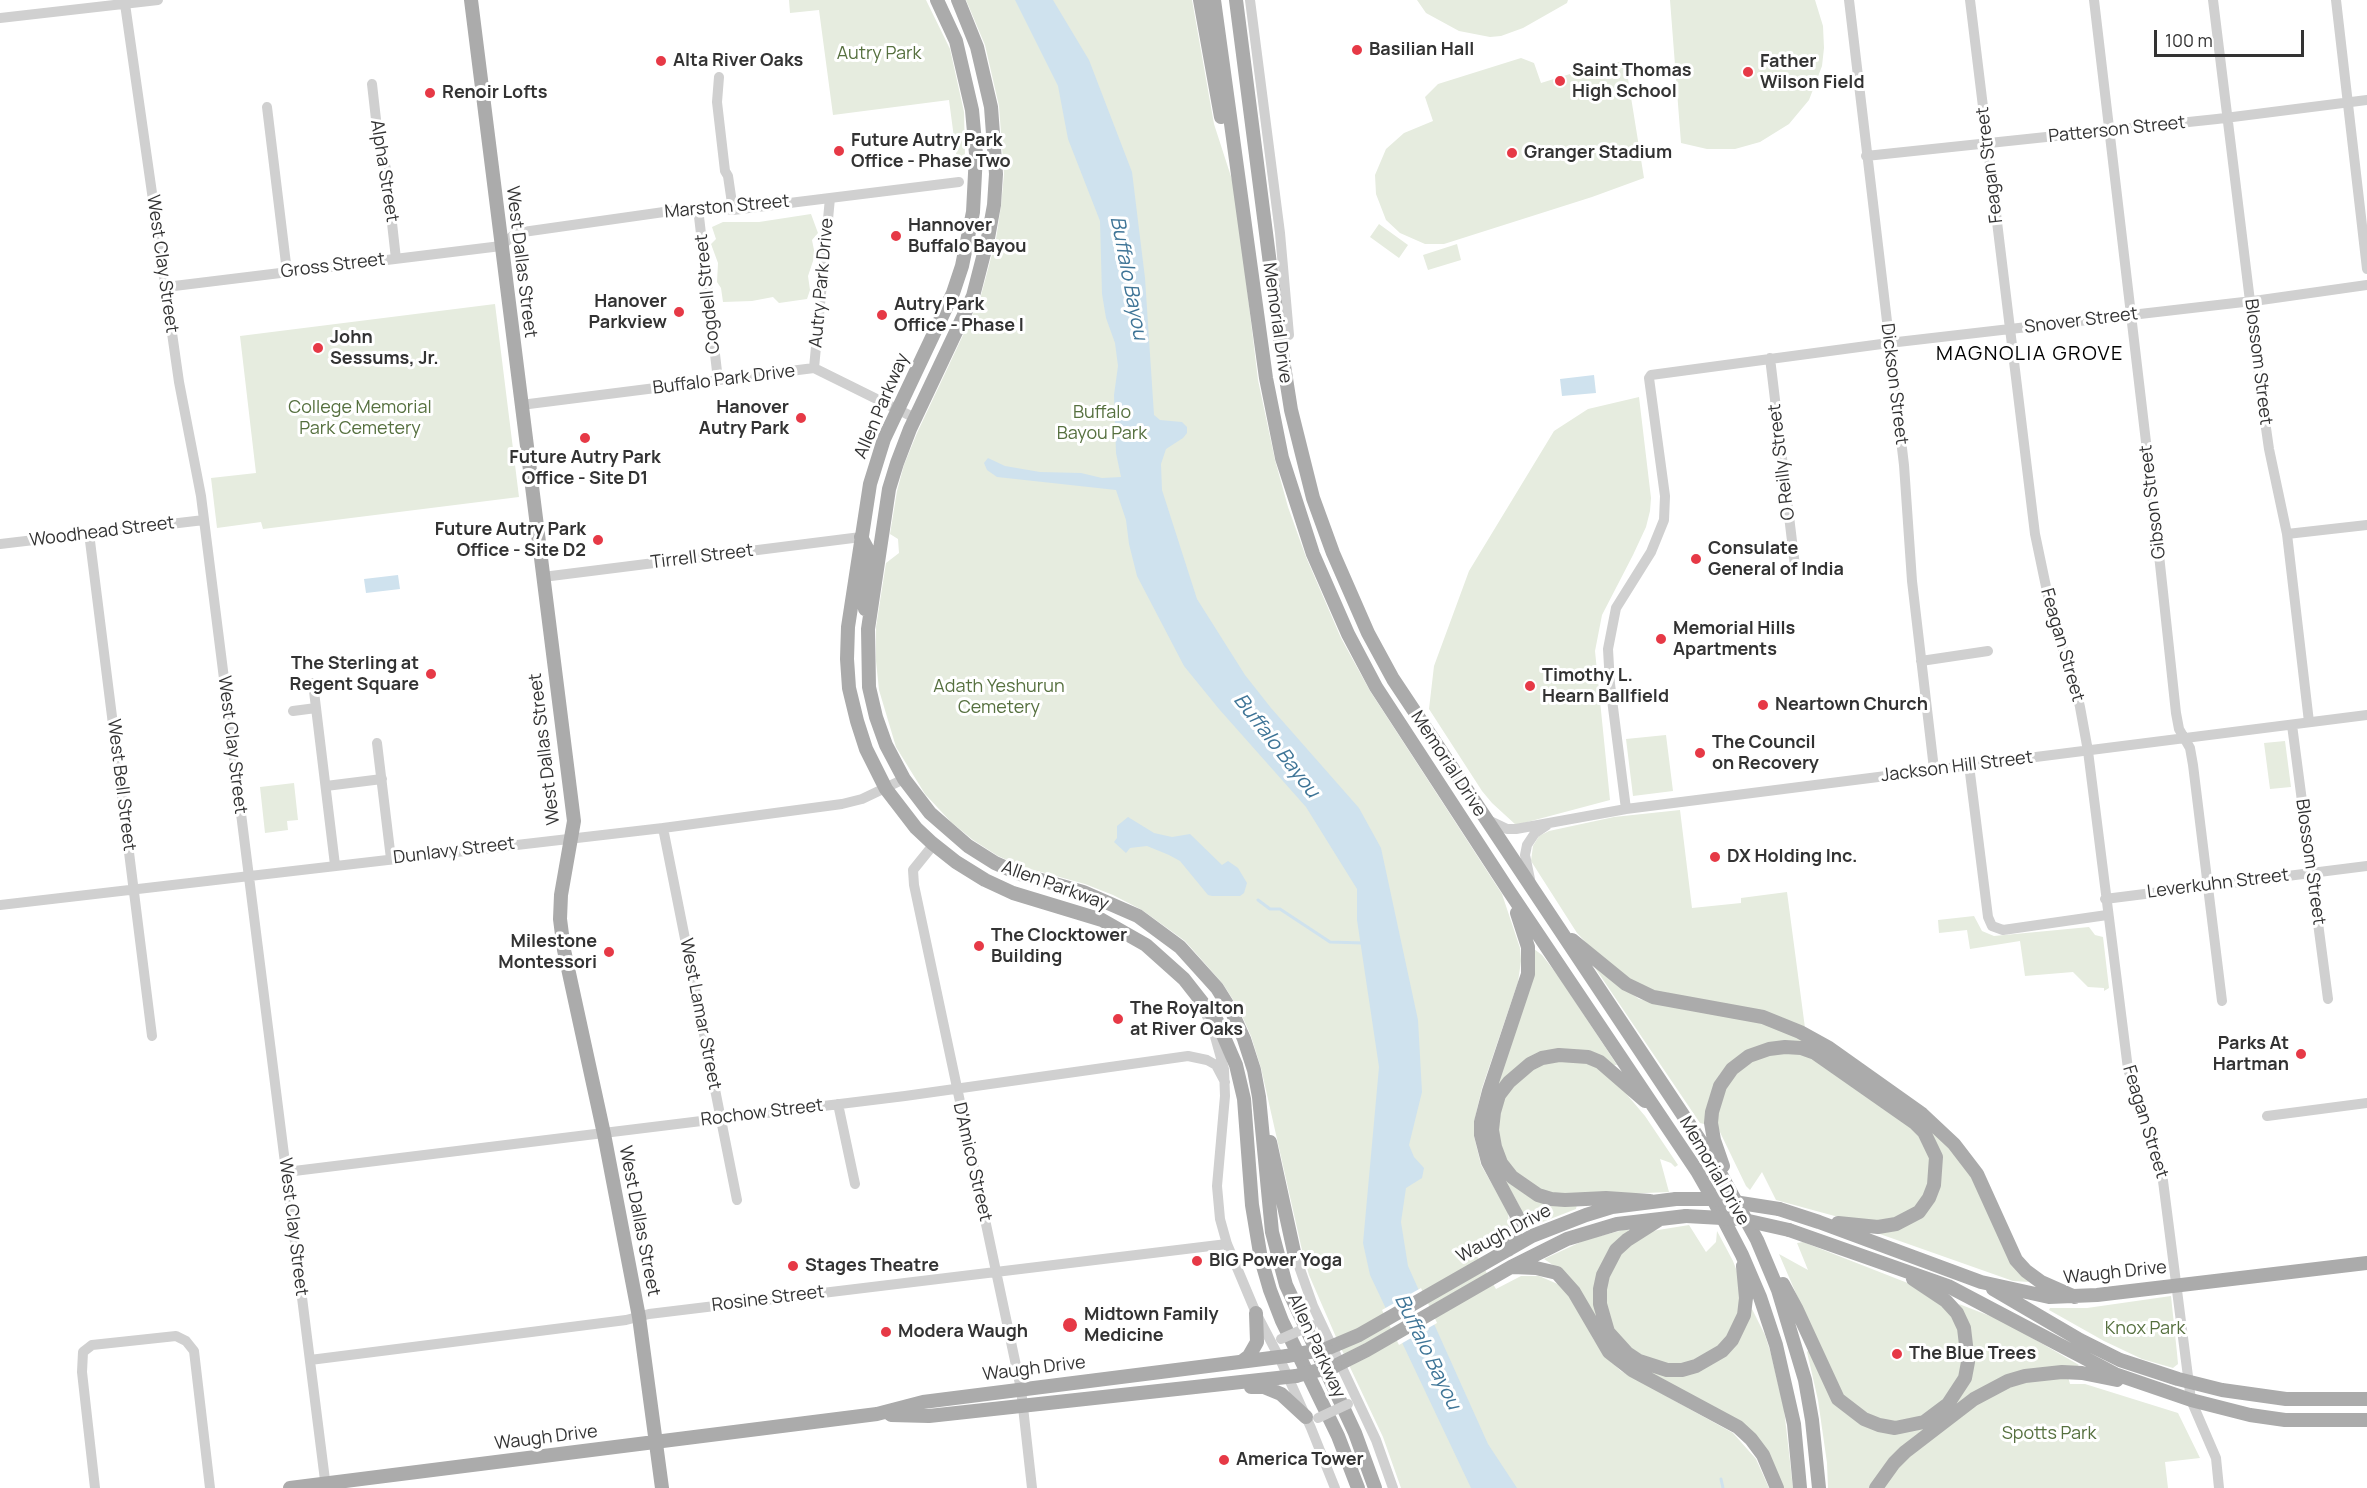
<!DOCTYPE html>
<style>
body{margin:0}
#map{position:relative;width:2367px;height:1488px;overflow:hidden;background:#fff;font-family:Manrope,sans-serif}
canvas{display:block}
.scale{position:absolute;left:2154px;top:30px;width:150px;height:27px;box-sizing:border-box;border:3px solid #333;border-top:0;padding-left:8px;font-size:18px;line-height:21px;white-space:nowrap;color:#333;-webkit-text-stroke:4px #fff;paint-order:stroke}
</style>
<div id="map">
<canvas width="2367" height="1488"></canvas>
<div class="scale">100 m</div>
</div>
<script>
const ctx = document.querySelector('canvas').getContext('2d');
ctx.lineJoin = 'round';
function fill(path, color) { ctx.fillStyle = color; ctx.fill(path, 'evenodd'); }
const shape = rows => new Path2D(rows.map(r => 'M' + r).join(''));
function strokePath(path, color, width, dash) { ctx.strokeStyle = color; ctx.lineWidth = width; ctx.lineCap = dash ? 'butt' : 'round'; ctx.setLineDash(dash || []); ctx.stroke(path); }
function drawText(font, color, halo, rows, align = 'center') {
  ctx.font = font + ' Manrope,sans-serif'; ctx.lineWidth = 6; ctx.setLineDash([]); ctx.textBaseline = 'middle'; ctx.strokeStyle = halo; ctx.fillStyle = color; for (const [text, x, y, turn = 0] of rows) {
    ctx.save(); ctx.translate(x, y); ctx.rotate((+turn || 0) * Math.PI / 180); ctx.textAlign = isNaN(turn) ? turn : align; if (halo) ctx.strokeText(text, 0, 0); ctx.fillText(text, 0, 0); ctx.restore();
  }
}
fill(shape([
 [789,0,926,0,950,49,964,112,965,156,958,168,949,100,833,115,819,10,790,13],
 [966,0,1192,0,1214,124,1235,189,1258,380,1275,460,1288,507,1306,557,1341,638,1370,691,1502,894,1520,948,1521,961,1518,982,1482,1088,1474,1122,1474,1136,1481,1165,1508,1212,1509,1225,1505,1235,1498,1243,1477,1256,1496,1289,1521,1276,1539,1276,1560,1285,1571,1297,1594,1340,1608,1359,1621,1371,1733,1433,1756,1459,1769,1488,1401,1488,1383,1437,1339,1344,1309,1275,1302,1250,1261,1068,1251,1036,1239,1009,1223,984,1185,941,1142,910,1113,895,1085,884,1023,867,998,856,973,840,951,822,925,794,896,747,879,690,876,661,876,627,886,563,899,553,898,539,890,534,897,491,904,465,917,433,980,299,996,239,1001,206,1004,174,999,106,985,45],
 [1417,0,1568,0,1567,3,1523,28,1501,36,1490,37,1459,31,1426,13],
 [1670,0,1815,0,1823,26,1824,48,1822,66,1809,100,1789,124,1760,142,1735,149,1707,149,1681,143],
 [1521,58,1534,63,1541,83,1570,74,1572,77,1625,60,1644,178,1592,197,1444,244,1425,244,1400,233,1386,220,1376,194,1375,175,1386,149,1404,133,1433,121,1425,97,1438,84],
 [811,214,818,233,812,240,815,255,808,276,810,290,807,299,779,303,773,297,752,301,723,302,721,288,717,282,718,263,711,244,716,239,712,227,723,222,759,222],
 [1379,224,1408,245,1399,258,1370,237],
 [1457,244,1461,260,1428,270,1423,255],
 [495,304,519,497,263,529,261,522,217,528,211,478,256,473,240,336],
 [1639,397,1651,498,1650,511,1646,527,1633,555,1602,615,1595,651,1610,800,1516,825,1492,803,1482,791,1429,709,1434,666,1469,571,1554,431,1588,409],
 [1666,735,1673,791,1633,796,1626,739],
 [2285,741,2291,787,2270,789,2264,743],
 [294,783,298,820,287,821,288,830,265,833,260,787],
 [1680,810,1692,908,1741,903,1741,898,1787,892,1805,1028,1676,999,1631,983,1596,953,1577,933,1531,861,1533,846,1539,836,1549,831,1614,817],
 [1974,916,1982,931,1994,936,2089,927,2095,935,2103,937,2109,988,2104,991,2104,988,2088,987,2073,972,2025,976,2020,941,1970,949,1967,930,1939,933,1938,920],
 [1534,949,1542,955,1559,977,1617,1065,1614,1065,1601,1058,1583,1051,1572,1049,1546,1052,1522,1063,1502,1081,1497,1090,1490,1113,1489,1126,1491,1145,1502,1171,1523,1191,1533,1198,1551,1204,1577,1204,1576,1209,1522,1230,1523,1216,1520,1207,1490,1153,1486,1137,1486,1120,1491,1097,1527,995,1533,975],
 [1591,962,1609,978,1639,999,1687,1010,1754,1020,1802,1038,1919,1118,1960,1157,2029,1282,2013,1281,1877,1233,1926,1211,1938,1146,1808,1045,1731,1064,1720,1074,1710,1096,1707,1119,1704,1124,1700,1123],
 [1783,1051,1807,1055,1915,1129,1932,1162,1927,1191,1913,1209,1906,1214,1882,1222,1842,1218,1776,1200,1762,1172,1750,1190,1746,1186,1718,1128,1718,1107,1730,1078,1758,1056],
 [1548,1060,1587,1061,1612,1077,1645,1116,1678,1165,1675,1167,1671,1163,1660,1159,1669,1192,1577,1196,1542,1192,1517,1176,1502,1152,1497,1131,1503,1101,1513,1083],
 [1689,1225,1706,1252,1716,1242,1717,1231,1733,1261,1741,1282,1737,1323,1721,1346,1687,1363,1670,1365,1636,1354,1613,1330,1607,1313,1604,1290,1615,1259,1646,1232],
 [1627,1229,1629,1231,1595,1290,1628,1360,1706,1367,1752,1309,1765,1335,1771,1354,1784,1409,1793,1488,1783,1488,1764,1448,1626,1362,1565,1273,1544,1259,1585,1240],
 [1803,1242,1923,1289,1955,1318,1965,1354,1955,1390,1926,1415,1899,1422,1876,1419,1849,1404,1835,1384,1779,1254,1808,1270,1797,1243],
 [2171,1296,2177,1353,2178,1364,2173,1368,2142,1359,2104,1341,2049,1310,2050,1308,2087,1308],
 [1959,1304,2003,1321,2079,1365,2076,1367,2038,1368,2007,1376,1871,1488,1828,1488,1827,1463,1818,1400,1807,1352,1809,1350,1856,1420,1931,1422,1973,1364,1970,1329],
 [2068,1377,2070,1384,2085,1384,2178,1413,2200,1458,2165,1462,2168,1488,1881,1488,1912,1452,1985,1399,2018,1383]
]), '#e6ecdf');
fill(shape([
 [1015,0,1053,0,1089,60,1132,172,1145,278,1154,415,1160,420,1182,422,1187,427,1187,433,1183,438,1166,449,1161,464,1162,490,1197,599,1245,675,1271,708,1359,808,1381,848,1418,1020,1422,1092,1409,1145,1414,1157,1424,1168,1422,1178,1406,1188,1401,1222,1408,1266,1488,1444,1517,1488,1471,1488,1370,1275,1363,1243,1379,1067,1357,920,1357,889,1306,807,1219,709,1184,666,1137,576,1129,544,1126,520,1116,490,997,477,987,470,984,463,988,458,1005,466,1040,472,1081,473,1102,478,1121,477,1116,453,1114,395,1118,366,1115,343,1106,318,1102,294,1100,221,1068,139,1058,86],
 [1594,375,1596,393,1562,396,1560,379],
 [398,575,400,589,366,593,364,579],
 [1128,817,1154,833,1172,837,1190,834,1222,865,1228,861,1238,868,1247,883,1244,893,1240,896,1212,896,1208,895,1180,861,1169,855,1147,846,1130,848,1126,853,1114,842,1117,838,1117,826]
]), '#cfe2ee');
fill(shape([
 [1421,1288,1437,1323,1399,1345,1382,1310]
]), '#fff');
strokePath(shape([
 [1258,900,1270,909,1280,909,1330,942,1363,943],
 [1721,1479,1723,1488]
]), '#cfe2ee', 3);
strokePath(shape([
 [1250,0,1280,233,1289,335],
 [1849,0,1904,465,1912,581,1934,769],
 [1970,0,2035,534,2053,620,2075,684,2080,707,2088,751,2128,1069,2162,1173,2191,1400,2216,1458,2219,1488],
 [2094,0,2156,527,2176,713,2179,729,2190,748,2193,765,2222,1001],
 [2213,0,2263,407,2269,449,2287,534,2309,722],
 [2336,0,2367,269],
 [125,4,179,382,201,496,326,1488],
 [0,18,158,0],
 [719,77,717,102,725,171,728,176,733,210],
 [372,84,378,137,386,169,396,259],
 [267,107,287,272],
 [1866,156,2217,119,2367,100],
 [698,208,718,380],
 [166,287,501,246,516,233,678,210,713,207,733,210,959,182],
 [1770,358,1795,566],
 [814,368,830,198],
 [521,405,814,368,915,418],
 [89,533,152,1036],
 [2287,534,2367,525],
 [0,544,204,520],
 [543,577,861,537],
 [1921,661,1988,651],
 [313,683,335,865],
 [293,711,316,708],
 [2292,725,2328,999],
 [377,743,391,859],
 [1969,765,1988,917,1992,926,2003,930,2107,915],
 [326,786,382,779],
 [1626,809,1610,684,1608,649,1616,608,1651,552,1664,520,1665,496,1649,378,1651,375,1889,343,2261,300,2367,285],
 [1486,819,1507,829,1516,829,1626,809,2367,715],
 [663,828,737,1200],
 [934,844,913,870,914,885,1021,1389,1032,1488],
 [1531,884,1525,855,1527,845,1535,833,1547,825],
 [2105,899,2367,866],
 [0,905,663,828,842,804,862,799,904,779],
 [1204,1009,1214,1033,1224,1069,1225,1096,1217,1186,1220,1219,1227,1244,1256,1313,1279,1357,1311,1428,1335,1488],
 [838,1104,855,1184],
 [2267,1116,2367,1103],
 [286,1172,905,1096,1188,1056,1207,1060,1216,1065,1225,1082],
 [1294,1252,1313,1306,1376,1440,1393,1488],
 [310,1360,626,1320,649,1314,1227,1244],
 [95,1488,82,1372,83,1352,92,1345,176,1336,186,1341,194,1351,210,1488]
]), '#d0d0d0', 10);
strokePath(shape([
 [471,0,574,821,561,895,560,919,564,950,604,1134,639,1317,662,1488],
 [937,0,956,41,972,110,976,154,973,212,962,266,953,293,884,439,870,484,848,627,847,659,849,688,857,721,866,749,886,789,916,828,932,843,956,862,985,880,1013,893,1102,920,1146,945,1184,979,1217,1021,1236,1065,1244,1099,1252,1205,1261,1259,1270,1290,1282,1321,1338,1436,1358,1488],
 [958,0,977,47,991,107,996,174,994,205,988,238,973,296,910,429,897,463,889,489,868,629,869,687,876,717,886,745,904,779,930,813,968,846,995,863,1020,874,1083,892,1138,916,1180,947,1217,988,1232,1012,1244,1039,1254,1070,1259,1097,1272,1232,1286,1285,1355,1433,1375,1488],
 [1200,0,1221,117],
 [1214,0,1266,378,1282,458,1313,554,1348,634,1376,687,1509,891,1697,1171,1713,1199,1742,1255,1760,1297,1776,1345,1794,1424,1800,1488],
 [1236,0,1279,334,1291,410,1313,498,1333,553,1368,633,1393,679,1713,1160,1757,1240,1778,1290,1805,1380,1812,1420,1819,1488],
 [861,537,869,552,863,589,865,609],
 [1572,940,1626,984,1653,997,1763,1017,1800,1032,1829,1048,1922,1114,1954,1144,1977,1174,2016,1260,2026,1271,2041,1282,2075,1297],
 [1645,1101,1600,1062,1588,1057,1559,1055,1542,1058,1530,1064,1509,1082,1499,1095,1494,1112,1492,1130,1495,1147,1501,1163,1512,1177,1538,1195,1551,1199,1565,1200,1606,1198,1650,1201],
 [1270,1142,1294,1252],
 [1723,1166,1714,1140,1711,1123,1712,1112,1720,1086,1732,1069,1749,1056,1769,1049,1785,1047,1801,1048,1815,1053,1915,1123,1924,1132,1936,1157,1934,1185,1929,1198,1919,1212,1896,1224,1878,1227,1838,1223],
 [1779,1209,1819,1222,1981,1282,2049,1297,2097,1295,2367,1263],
 [1660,1219,1627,1240,1616,1250,1603,1275,1600,1289,1600,1304,1608,1332,1627,1353,1639,1361,1667,1370,1682,1370,1696,1366,1722,1351,1732,1340,1744,1315,1746,1298,1743,1266],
 [1789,1230,1948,1286,2115,1374,2191,1400,2250,1415,2285,1420,2367,1420],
 [1508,1250,1515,1231,1517,1216,1488,1162,1481,1135,1481,1122,1489,1091,1528,974,1528,947,1517,913],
 [1513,1267,1536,1268,1557,1273,1574,1292,1609,1352,1632,1370,1738,1427,1751,1439,1763,1455,1777,1488],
 [1783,1284,1796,1308,1838,1399,1864,1419,1879,1425,1895,1428,1924,1422,1948,1404,1965,1378,1968,1362,1964,1328,1957,1313,1946,1301,1913,1279],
 [1993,1289,2080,1340,2120,1360,2178,1379,2222,1390,2286,1399,2367,1399],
 [1326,1349,1359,1335,1532,1236,1586,1215,1612,1207,1676,1199],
 [1241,1362,1249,1356,1257,1342,1256,1313],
 [1335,1366,1367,1350,1511,1267,1567,1239,1617,1224,1686,1216],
 [1251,1387,1264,1387,1281,1394,1306,1417],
 [891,1415,929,1416,1296,1376],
 [290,1488,877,1414,923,1402,1287,1356],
 [1876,1488,1894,1463,1905,1452,1974,1399,2008,1381,2025,1376,2062,1372,2082,1373,2117,1380]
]), '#ababab', 14);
strokePath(shape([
 [1281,1339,1312,1325],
 [1318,1418,1348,1404]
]), '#d0d0d0', 10);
strokePath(shape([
 [1676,1199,1715,1199,1779,1209],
 [1686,1216,1740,1219,1789,1230],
 [1287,1356,1326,1349],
 [1296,1376,1335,1366]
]), '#ababab', 14);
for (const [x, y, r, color] of [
 [1357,50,6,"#e63946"],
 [661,61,6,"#e63946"],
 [1748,72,6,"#e63946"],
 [1560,81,6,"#e63946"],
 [430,93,6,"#e63946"],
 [839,151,6,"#e63946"],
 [1512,153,6,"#e63946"],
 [896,236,6,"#e63946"],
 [679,312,6,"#e63946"],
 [882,315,6,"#e63946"],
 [318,348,6,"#e63946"],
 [801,418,6,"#e63946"],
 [585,438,6,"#e63946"],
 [598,540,6,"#e63946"],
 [1696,559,6,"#e63946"],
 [1661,639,6,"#e63946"],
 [431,674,6,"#e63946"],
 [1530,686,6,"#e63946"],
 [1763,705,6,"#e63946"],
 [1700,753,6,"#e63946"],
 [1715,857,6,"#e63946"],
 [979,946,6,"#e63946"],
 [609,952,6,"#e63946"],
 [1118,1019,6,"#e63946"],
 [2301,1054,6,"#e63946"],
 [1197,1261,6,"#e63946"],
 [793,1266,6,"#e63946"],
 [1070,1325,8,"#e63946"],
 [886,1332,6,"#e63946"],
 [1897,1354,6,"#e63946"],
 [1224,1460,6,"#e63946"]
]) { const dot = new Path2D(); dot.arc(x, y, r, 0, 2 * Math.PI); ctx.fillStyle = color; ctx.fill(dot); strokePath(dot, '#fff', 2); }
drawText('bold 18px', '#333', '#fff', [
 ["Basilian Hall",1369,50],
 ["Alta River Oaks",673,61],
 ["Father",1760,62],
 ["Wilson Field",1760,83],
 ["Saint Thomas",1572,71],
 ["High School",1572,92],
 ["Renoir Lofts",442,93],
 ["Future Autry Park",851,141],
 ["Office - Phase Two",851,162],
 ["Granger Stadium",1524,153],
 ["Hannover",908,226],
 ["Buffalo Bayou",908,247],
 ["Hanover",667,302,"right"],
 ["Parkview",667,323,"right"],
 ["Autry Park",894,305],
 ["Office - Phase I",894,326],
 ["John",330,338],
 ["Sessums, Jr.",330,359],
 ["Hanover",789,408,"right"],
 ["Autry Park",789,429,"right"],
 ["Future Autry Park",585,458,"center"],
 ["Office - Site D1",585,479,"center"],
 ["Future Autry Park",586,530,"right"],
 ["Office - Site D2",586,551,"right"],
 ["Consulate",1708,549],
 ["General of India",1708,570],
 ["Memorial Hills",1673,629],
 ["Apartments",1673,650],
 ["The Sterling at",419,664,"right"],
 ["Regent Square",419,685,"right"],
 ["Timothy L.",1542,676],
 ["Hearn Ballfield",1542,697],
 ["Neartown Church",1775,705],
 ["The Council",1712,743],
 ["on Recovery",1712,764],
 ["DX Holding Inc.",1727,857],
 ["The Clocktower",991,936],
 ["Building",991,957],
 ["Milestone",597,942,"right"],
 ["Montessori",597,963,"right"],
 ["The Royalton",1130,1009],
 ["at River Oaks",1130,1030],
 ["Parks At",2289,1044,"right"],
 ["Hartman",2289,1065,"right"],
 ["BIG Power Yoga",1209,1261],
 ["Stages Theatre",805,1266],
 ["Midtown Family",1084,1315],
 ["Medicine",1084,1336],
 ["Modera Waugh",898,1332],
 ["The Blue Trees",1909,1354],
 ["America Tower",1236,1460]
], 'left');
drawText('18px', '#56703f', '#fff', [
 ["Autry Park",879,54],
 ["College Memorial",360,408],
 ["Park Cemetery",360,429],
 ["Buffalo",1102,413],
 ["Bayou Park",1102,434],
 ["Adath Yeshurun",999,687],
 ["Cemetery",999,708],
 ["Knox Park",2145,1329],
 ["Spotts Park",2049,1434]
]);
drawText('18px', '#333', '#fff', [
 ["Patterson Street",2117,130,-6],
 ["Feagan Street",1990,165,-97],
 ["Alpha Street",384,171,81],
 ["Marston Street",727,207,-5],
 ["West Dallas Street",521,262,83],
 ["West Clay Street",162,264,82],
 ["Gross Street",333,266,-7],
 ["Autry Park Drive",822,283,-85],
 ["Cogdell Street",708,294,-96],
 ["Snover Street",2081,321,-7],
 ["Memorial Drive",1277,323,82],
 ["Blossom Street",2258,362,83],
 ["Buffalo Park Drive",724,380,-7],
 ["Dickson Street",1894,384,83],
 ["Allen Parkway",882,406,-67],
 ["O Reilly Street",1782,462,-97],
 ["Gibson Street",2153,502,-97],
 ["Woodhead Street",102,532,-7],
 ["Tirrell Street",702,557,-7],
 ["Feagan Street",2062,645,74],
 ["West Clay Street",232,745,83],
 ["West Dallas Street",545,749,-97],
 ["Memorial Drive",1448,764,57],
 ["Jackson Hill Street",1957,767,-7],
 ["West Bell Street",121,785,83],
 ["Dunlavy Street",454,851,-7],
 ["Blossom Street",2310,862,82],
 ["Leverkuhn Street",2218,884,-7],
 ["Allen Parkway",1055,886,20],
 ["West Lamar Street",700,1014,79],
 ["Rochow Street",762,1113,-7],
 ["Feagan Street",2145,1122,73],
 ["D'Amico Street",972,1162,77],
 ["Memorial Drive",1714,1171,60],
 ["West Dallas Street",639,1221,79],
 ["West Clay Street",293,1227,83],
 ["Waugh Drive",1504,1234,-28],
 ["Waugh Drive",2115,1273,-6],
 ["Rosine Street",768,1299,-7],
 ["Allen Parkway",1316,1346,65],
 ["Waugh Drive",1034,1369,-7],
 ["Waugh Drive",546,1438,-7]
]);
drawText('italic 20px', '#3f7597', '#fff', [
 ["Buffalo Bayou",1128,278,79],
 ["Buffalo Bayou",1276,746,52],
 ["Buffalo Bayou",1427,1352,64]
]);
ctx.letterSpacing = '1.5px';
drawText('20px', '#000', '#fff', [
 ["MAGNOLIA GROVE",2030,354]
]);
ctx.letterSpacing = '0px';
</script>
